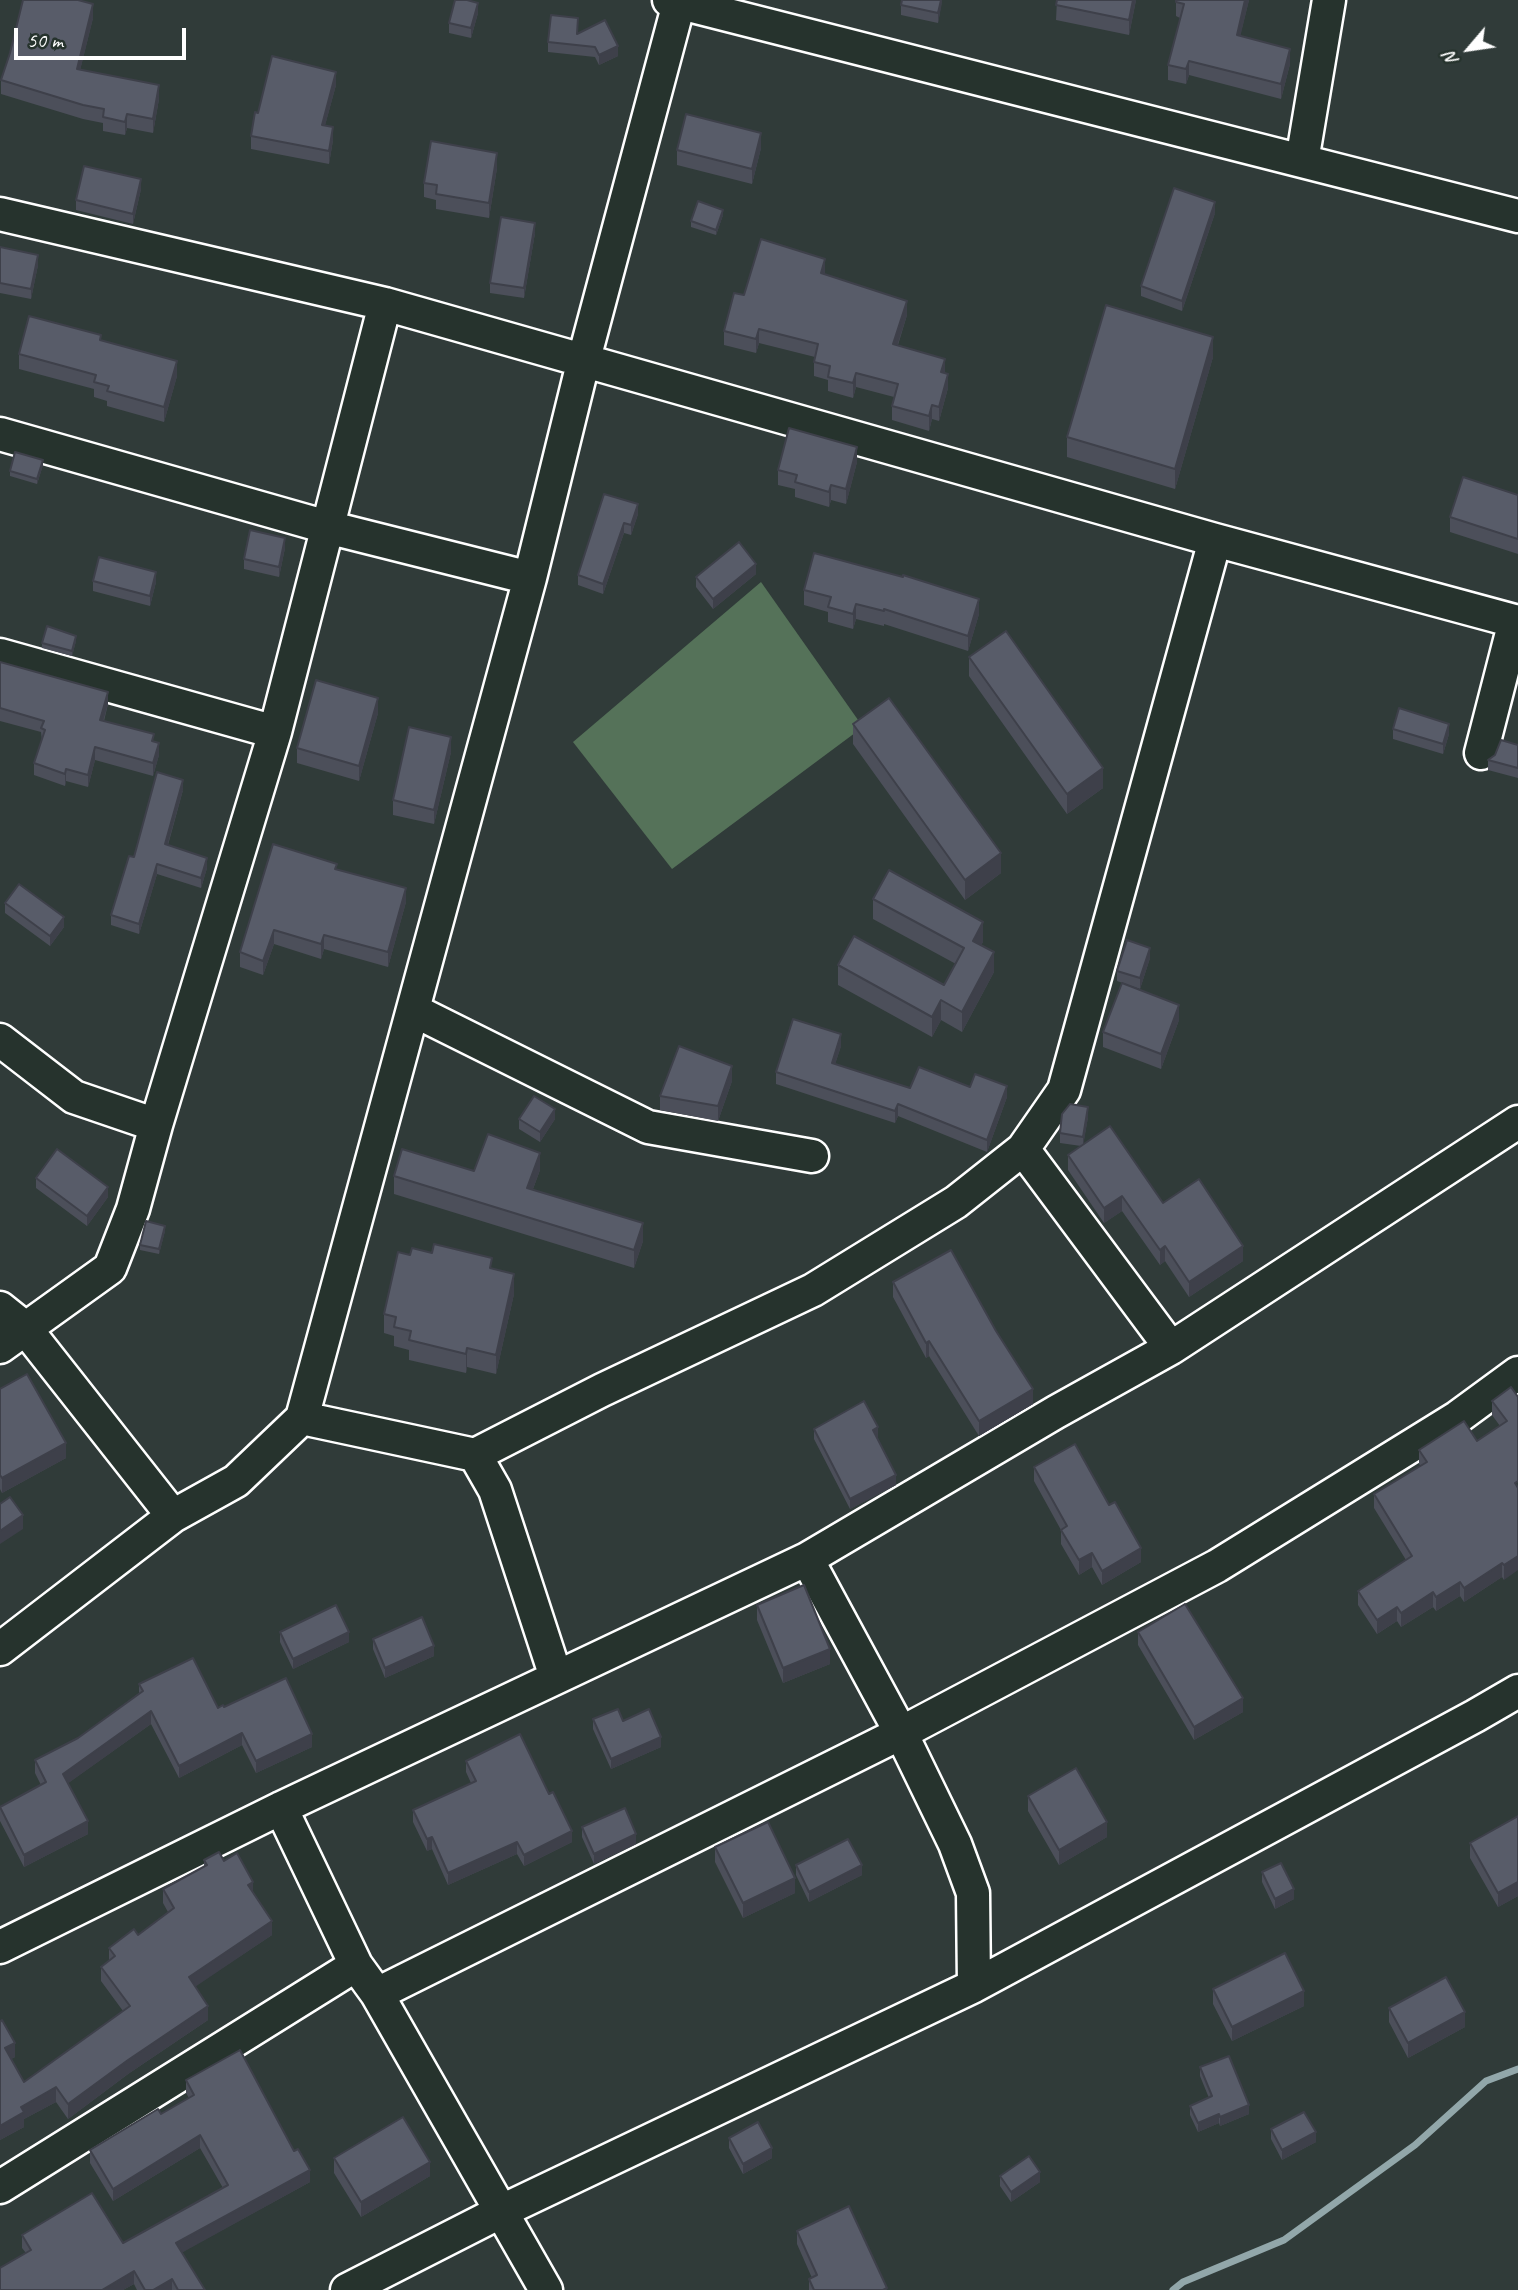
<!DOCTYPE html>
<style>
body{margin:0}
#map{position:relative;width:1518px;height:2290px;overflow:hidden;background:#303b39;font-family:Caveat,sans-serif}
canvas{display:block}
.north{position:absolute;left:1434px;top:14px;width:70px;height:70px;-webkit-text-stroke:5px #26332d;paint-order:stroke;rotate:241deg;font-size:19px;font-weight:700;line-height:28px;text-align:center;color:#fff}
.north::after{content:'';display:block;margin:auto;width:24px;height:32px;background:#fff;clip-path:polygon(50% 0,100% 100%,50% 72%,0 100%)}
.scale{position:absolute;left:14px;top:28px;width:172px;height:32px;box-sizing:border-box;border:4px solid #fff;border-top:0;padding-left:9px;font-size:21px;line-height:24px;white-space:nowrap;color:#fff;-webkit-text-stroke:5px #26332d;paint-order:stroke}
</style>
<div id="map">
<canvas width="1518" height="2290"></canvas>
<div class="north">N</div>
<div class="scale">50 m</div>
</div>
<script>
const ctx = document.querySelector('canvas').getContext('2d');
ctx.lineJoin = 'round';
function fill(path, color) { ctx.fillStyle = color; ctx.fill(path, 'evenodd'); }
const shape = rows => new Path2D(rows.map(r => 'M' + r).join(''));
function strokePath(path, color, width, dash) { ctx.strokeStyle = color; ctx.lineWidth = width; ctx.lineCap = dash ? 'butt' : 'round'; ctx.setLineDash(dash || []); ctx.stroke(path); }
fill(shape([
 [761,582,863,727,672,869,573,742]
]), '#557259');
strokePath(shape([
 [1173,2290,1183,2282,1284,2240,1415,2145,1486,2081,1518,2069]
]), '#92a7aa', 7);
const minor = shape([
 [669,0,1518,216],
 [1302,161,1329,0],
 [0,214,385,304,1215,540,1518,622],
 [0,434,327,527,530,578],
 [0,655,275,732],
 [1481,753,1515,621],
 [413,1010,648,1127,812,1156],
 [0,1040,74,1097,156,1125],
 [1023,1149,1171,1348],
 [0,1308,25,1328,173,1516],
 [0,1347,110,1268,133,1209,156,1125,275,732,385,304],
 [302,1418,475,1455,495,1490,556,1677],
 [475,1455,602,1390,813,1290,956,1202,1023,1149,1064,1090,1215,540],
 [807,1559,901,1733,955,1844,973,1893,974,1986],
 [0,1649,173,1516,236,1481,302,1418,530,578,584,359,679,3],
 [281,1808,356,1965,377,1994,546,2290],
 [0,1947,281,1808,807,1559,1056,1412,1171,1348,1518,1122],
 [377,1994,901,1733,1217,1566,1458,1417,1518,1373],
 [0,2187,356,1965],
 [347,2290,502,2211,974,1986,1475,1716,1518,1691]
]);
strokePath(minor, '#fff', 37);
strokePath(minor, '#26332d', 32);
fill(shape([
 [942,0,938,23,901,15,901,5],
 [1057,0,1136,0,1129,35,1056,20],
 [1176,0,1249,0,1240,36,1290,64,1281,99,1189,75,1186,84,1168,80,1168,65,1180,18,1176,16],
 [478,13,471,38,449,33,449,23],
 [93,18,80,70,159,99,153,133,127,128,125,135,103,131,103,123,83,119,1,94,1,80],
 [578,28,578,34,618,56,599,65,595,57,548,52,548,42],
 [336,85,325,125,333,140,329,164,251,149,251,136,258,113],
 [761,148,752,184,677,165,677,150],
 [497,168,489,218,436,209,436,200,424,197,424,183],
 [141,189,133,224,76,210,76,200],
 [1215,213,1182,311,1141,296,1141,286],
 [723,215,716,235,691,227,691,221],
 [535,233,524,298,490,293,490,283],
 [0,247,38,265,31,299,0,293],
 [825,273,825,275,907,315,898,345,945,373,948,388,939,421,932,419,929,431,892,420,892,406,894,397,856,387,853,398,828,391,828,380,814,376,814,362,815,357,759,343,756,353,724,345,724,331,744,295],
 [101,340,177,376,164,422,107,406,107,401,94,397,94,389,19,369,19,354],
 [1213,357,1175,489,1067,457,1067,437],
 [857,462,846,504,831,500,829,507,795,497,795,489,778,485,778,470],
 [43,465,37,484,10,476,10,471],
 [604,494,638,514,631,535,624,533,603,594,578,585,578,575],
 [1518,495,1518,554,1450,532,1450,517],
 [285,548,279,577,244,569,244,559],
 [756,574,713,609,696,587,696,577],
 [93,581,156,582,150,606,93,591],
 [804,590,979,614,968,651,884,624,884,626,856,619,853,629,828,622,828,612,804,605],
 [76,641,72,656,42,648,42,643],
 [969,657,1103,788,1067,814,969,676],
 [0,662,108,704,104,721,154,741,159,755,153,776,95,760,88,787,66,781,65,786,34,775,34,763,42,741,41,732,0,721],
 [378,713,359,781,297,763,297,748],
 [853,724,1001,873,965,900,853,744],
 [1393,729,1449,734,1443,754,1393,739],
 [1518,745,1518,778,1488,770,1488,760],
 [451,752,434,824,393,815,393,800],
 [183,790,168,845,207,868,201,888,157,874,139,934,111,925,111,915,134,857],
 [337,869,406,902,388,967,324,949,321,959,274,944,263,975,240,967,240,952],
 [873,899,983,942,981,945,994,972,962,1032,941,1020,932,1037,838,985,838,965,944,985,956,964,873,919],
 [5,903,64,927,50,946,5,913],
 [1150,958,1140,989,1117,981,1117,971],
 [1179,1020,1161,1069,1103,1047,1103,1032],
 [841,1046,835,1064,910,1088,970,1087,1007,1097,987,1152,898,1116,895,1123,776,1084,776,1072],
 [732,1081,718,1121,660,1110,660,1096],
 [1088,1117,1083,1145,1243,1261,1189,1297,1165,1261,1160,1265,1122,1211,1104,1223,1068,1170,1068,1155,1081,1146,1060,1143,1060,1133],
 [519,1119,555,1119,540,1142,519,1129],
 [540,1170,533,1189,643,1241,634,1268,394,1194,394,1176,474,1171],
 [36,1178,108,1197,87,1226,36,1188],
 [165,1231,159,1254,140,1250,140,1245],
 [410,1255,492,1269,514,1294,496,1374,467,1367,466,1373,409,1360,409,1350,394,1346,394,1336,384,1333,384,1314],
 [893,1282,1033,1404,979,1436,929,1356,926,1358,893,1297],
 [1511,1387,1504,1580,1502,1577,1464,1602,1460,1596,1436,1611,1433,1607,1401,1627,1397,1621,1377,1634,1358,1605,1358,1591,1406,1560,1374,1508,1374,1494,1421,1466,1419,1464,1419,1450,1477,1441,1500,1426,1492,1415,1492,1401],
 [0,1389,66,1458,2,1493,0,1489],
 [814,1429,878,1437,877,1438,896,1485,850,1509,814,1439],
 [1034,1467,1141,1562,1102,1585,1092,1567,1079,1575,1061,1544,1061,1530,1034,1481],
 [757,1605,830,1664,783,1683,757,1620],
 [280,1632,349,1642,293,1669,280,1642],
 [1138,1632,1243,1712,1194,1740,1138,1645],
 [373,1639,434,1656,385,1678,373,1649],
 [139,1684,218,1708,224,1707,312,1747,256,1773,242,1745,179,1778,151,1724,68,1783,88,1834,24,1867,0,1821,0,1807,41,1785,35,1773,35,1760,78,1738,139,1693],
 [593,1719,623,1721,661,1747,611,1769,593,1729],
 [466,1761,572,1842,524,1866,517,1854,448,1885,432,1849,427,1851,413,1822,413,1810,471,1783,466,1772],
 [1028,1796,1107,1837,1059,1865,1028,1811],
 [1518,1816,1518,1896,1498,1907,1470,1858,1470,1843],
 [582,1827,636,1844,594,1864,582,1837],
 [715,1847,795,1893,743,1918,715,1862],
 [204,1860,224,1861,253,1892,272,1935,195,1986,208,2020,128,2074,68,2119,56,2102,24,2119,24,2127,0,2140,0,2022,15,2057,11,2059,24,2082,123,2011,101,1981,101,1967,109,1960,109,1948,138,1935,168,1912,163,1903,163,1889,204,1867],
 [796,1865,862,1875,809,1902,796,1875],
 [1262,1872,1294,1899,1275,1909,1262,1882],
 [1213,1989,1304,2006,1232,2041,1213,2004],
 [1389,2008,1465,2027,1408,2058,1389,2022],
 [1200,2067,1249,2114,1220,2126,1219,2123,1198,2132,1190,2115,1190,2106,1209,2098,1200,2076],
 [186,2080,310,2182,182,2252,205,2290,137,2290,134,2284,123,2290,0,2290,26,2253,22,2248,22,2235,123,2243,223,2188,200,2148,113,2201,90,2163,90,2150,161,2114,189,2098,186,2093],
 [1271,2129,1316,2142,1282,2160,1271,2139],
 [729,2138,772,2158,743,2174,729,2148],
 [334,2158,430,2176,361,2217,334,2173],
 [1000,2176,1040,2182,1011,2202,1000,2186],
 [797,2231,887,2290,809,2290,809,2279,812,2278,797,2244]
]), '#4c4f5a');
fill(shape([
 [941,0,942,0,942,3,938,23,938,13],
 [1133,0,1136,0,1129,35,1129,20],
 [1245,0,1249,0,1237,50,1237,35],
 [478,3,478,13,471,38,471,28],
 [93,4,93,18,77,83,77,69],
 [618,46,618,56,599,65,599,55],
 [1290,49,1290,64,1281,99,1281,84],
 [1189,61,1189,75,1186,84,1186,69],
 [336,72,336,85,322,137,322,125],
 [159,85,159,99,153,133,153,119],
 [127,114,127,128,125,135,125,122],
 [333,127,333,140,329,164,329,151],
 [761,133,761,148,752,184,752,169],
 [497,153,497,168,489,218,489,203],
 [141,179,141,189,133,224,133,214],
 [1215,202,1215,213,1182,311,1182,301],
 [723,210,723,215,716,235,716,230],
 [535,223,535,233,524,298,524,288],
 [38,255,38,265,31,299,31,289],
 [825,259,825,273,821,287,821,273],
 [907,301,907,315,893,359,893,344],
 [759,329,759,343,756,353,756,339],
 [1213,337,1213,357,1175,489,1175,469],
 [945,359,945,373,941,372],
 [177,361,177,376,164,422,164,407],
 [856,373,856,387,853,398,853,383],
 [948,374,948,388,939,421,939,407],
 [932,405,932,419,929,431,929,416],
 [857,447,857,462,846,504,846,489],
 [43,460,43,465,37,484,37,479],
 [831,485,831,500,829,507,829,492],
 [638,504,638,514,631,535,631,525],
 [624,523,624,533,603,594,603,584],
 [285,538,285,548,279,577,279,567],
 [756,564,756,574,713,609,713,599],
 [156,572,156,582,150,606,150,596],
 [979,599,979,614,968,651,968,636],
 [856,604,856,619,853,629,853,614],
 [76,636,76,641,72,656,72,651],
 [108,692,108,704,100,732,100,720],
 [378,698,378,713,359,781,359,766],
 [1449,724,1449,734,1443,754,1443,744],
 [451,737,451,752,434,824,434,810],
 [159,743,159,755,153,776,153,763],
 [95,747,95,760,88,787,88,775],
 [1103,768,1103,788,1067,814,1067,794],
 [66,769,66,781,65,786,65,774],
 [183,780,183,790,165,854,165,844],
 [1001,853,1001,873,965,900,965,880],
 [207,858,207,868,201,888,201,878],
 [157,864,157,874,139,934,139,924],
 [406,888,406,902,388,967,388,952],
 [64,917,64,927,50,946,50,936],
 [983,922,983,942,973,960,973,941],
 [274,930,274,944,263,975,263,961],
 [324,935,324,949,321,959,321,944],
 [1150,948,1150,958,1140,989,1140,978],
 [994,952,994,972,962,1032,962,1012],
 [941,1000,941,1020,932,1037,932,1017],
 [1179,1005,1179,1020,1161,1069,1161,1054],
 [841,1034,841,1046,832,1074,832,1063],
 [732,1066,732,1081,718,1121,718,1106],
 [1007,1086,1007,1097,987,1152,987,1140],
 [898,1104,898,1116,895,1123,895,1111],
 [1088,1107,1088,1117,1083,1147,1083,1137],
 [555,1109,555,1119,540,1142,540,1132],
 [540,1153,540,1170,527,1205,527,1188],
 [108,1187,108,1197,87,1226,87,1216],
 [1122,1196,1122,1211,1104,1223,1104,1208],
 [643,1223,643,1241,634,1268,634,1250],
 [165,1226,165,1231,159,1254,159,1249],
 [1165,1246,1165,1261,1160,1265,1160,1250],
 [1243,1246,1243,1261,1189,1297,1189,1282],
 [514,1274,514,1294,496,1374,496,1355],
 [929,1341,929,1356,926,1358,926,1343],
 [467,1348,467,1367,466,1373,466,1354],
 [1033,1389,1033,1404,979,1436,979,1421],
 [878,1427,878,1437,873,1440,873,1430],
 [66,1443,66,1458,2,1493,2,1478],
 [896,1475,896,1485,850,1509,850,1499],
 [23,1515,23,1529,0,1544,0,1531],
 [1141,1548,1141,1562,1102,1585,1102,1571],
 [1092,1553,1092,1567,1079,1575,1079,1560],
 [1518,1556,1518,1570,1504,1580,1504,1565],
 [1502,1563,1502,1577,1464,1602,1464,1588],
 [1460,1582,1460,1596,1436,1611,1436,1597],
 [1433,1592,1433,1607,1401,1627,1401,1613],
 [1397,1607,1397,1621,1377,1634,1377,1620],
 [349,1632,349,1642,293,1669,293,1659],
 [434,1646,434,1656,385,1678,385,1668],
 [830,1649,830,1664,783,1683,783,1668],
 [1243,1698,1243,1712,1194,1740,1194,1727],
 [151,1711,151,1724,63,1787,63,1774],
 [242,1733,242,1745,179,1778,179,1766],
 [312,1734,312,1747,256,1773,256,1761],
 [661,1737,661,1747,611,1769,611,1759],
 [88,1821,88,1834,24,1867,24,1855],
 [1107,1822,1107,1837,1059,1865,1059,1850],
 [572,1831,572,1842,524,1866,524,1855],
 [636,1834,636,1844,594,1864,594,1854],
 [432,1837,432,1849,427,1851,427,1839],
 [517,1842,517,1854,448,1885,448,1873],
 [862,1865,862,1875,809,1902,809,1892],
 [795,1878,795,1893,743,1918,743,1903],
 [253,1882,253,1897,248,1885],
 [1518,1882,1518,1896,1498,1907,1498,1893],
 [1294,1889,1294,1899,1275,1909,1275,1899],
 [272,1921,272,1935,189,1991,189,1977],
 [1304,1991,1304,2006,1232,2041,1232,2027],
 [208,2006,208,2020,128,2074,68,2119,68,2104,128,2060],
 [1465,2012,1465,2027,1408,2058,1408,2043],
 [15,2043,15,2057,5,2062,5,2048],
 [56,2087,56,2102,24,2119,24,2127,0,2140,0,2126,21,2107],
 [1249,2105,1249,2114,1220,2126,1220,2117],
 [1219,2114,1219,2123,1198,2132,1198,2123],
 [1316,2132,1316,2142,1282,2160,1282,2150],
 [200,2135,200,2148,113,2201,113,2189],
 [772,2148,772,2158,743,2174,743,2164],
 [430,2162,430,2176,361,2217,361,2202],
 [310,2170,310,2182,176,2256,176,2243],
 [1040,2172,1040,2182,1011,2202,1011,2192],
 [134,2271,134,2284,123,2290,102,2290],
 [172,2279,172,2290,153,2290]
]), '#3e404a');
const building = shape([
 [23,0,78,0,93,4,77,69,159,85,153,119,127,114,125,122,103,117,104,109,83,105,1,80,10,53,23,0],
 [455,0,467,0,478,3,471,28,449,23,455,0],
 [902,0,941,0,938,13,901,5,902,0],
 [1057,0,1133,0,1129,20,1056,5,1057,0],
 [1176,0,1245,0,1237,35,1290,49,1281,84,1189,61,1186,69,1168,65,1184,4,1176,2,1176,0],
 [551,15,578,18,577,34,605,20,618,46,599,55,595,47,548,42,551,15],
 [272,56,336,72,322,125,333,127,329,151,251,136,255,112,258,113,272,56],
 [686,114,761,133,752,169,677,150,686,114],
 [431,141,497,153,489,203,436,194,437,185,424,183,431,141],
 [84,166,141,179,133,214,76,200,84,166],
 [1174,188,1215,202,1182,301,1141,286,1174,188],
 [698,201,723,210,716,230,691,221,698,201],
 [501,217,535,223,524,288,490,283,501,217],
 [761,239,825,259,821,273,907,301,893,344,945,359,941,372,948,374,939,407,932,405,929,416,892,406,898,384,856,373,853,383,828,377,830,366,814,362,818,344,759,329,756,339,724,331,734,293,744,295,761,239],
 [0,247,38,255,31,289,0,283,0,247],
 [1106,305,1213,337,1175,469,1067,437,1106,305],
 [29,316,101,335,100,340,177,361,164,407,107,391,109,386,94,382,96,375,19,354,29,316],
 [789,428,857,447,846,489,831,485,829,492,795,482,797,475,778,470,789,428],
 [15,452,43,460,37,479,10,471,15,452],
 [1463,477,1518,495,1518,539,1450,517,1463,477],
 [604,494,638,504,631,525,624,523,603,584,578,575,604,494],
 [250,530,285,538,279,567,244,559,250,530],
 [739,542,756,564,713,599,696,577,739,542],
 [814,553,903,577,903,575,979,599,968,636,884,609,884,611,856,604,853,614,828,607,831,597,804,590,814,553],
 [99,557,156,572,150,596,93,581,99,557],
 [47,626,76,636,72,651,42,643,47,626],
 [1006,631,1103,768,1067,794,969,657,1006,631],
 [0,662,108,692,100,720,154,734,152,741,159,743,153,763,95,747,88,775,66,769,65,774,34,763,45,730,41,728,44,721,0,708,0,662],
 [316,680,378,698,359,766,297,748,316,680],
 [889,698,1001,853,965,880,853,724,889,698],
 [1399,708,1449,724,1443,744,1393,729,1399,708],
 [409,727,451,737,434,810,393,800,409,727],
 [1501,740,1518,745,1518,768,1488,760,1495,755,1501,740],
 [157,772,183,780,165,844,207,858,201,878,157,864,139,924,111,915,129,856,134,857,157,772],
 [273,844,337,864,335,869,406,888,388,952,324,935,321,944,274,930,263,961,240,952,273,844],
 [889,870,983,922,973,941,994,952,962,1012,941,1000,932,1017,838,965,854,936,944,985,964,948,873,899,889,870],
 [19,884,64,917,50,936,5,903,19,884],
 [1127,940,1150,948,1140,978,1117,971,1127,940],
 [1122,983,1179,1005,1161,1054,1103,1032,1122,983],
 [793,1019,841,1034,832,1063,910,1088,919,1067,970,1087,975,1074,1007,1086,987,1140,898,1104,895,1111,776,1072,793,1019],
 [679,1046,732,1066,718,1106,660,1096,679,1046],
 [534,1096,555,1109,540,1132,519,1119,534,1096],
 [1070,1104,1088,1107,1083,1137,1060,1133,1062,1114,1070,1104],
 [1110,1126,1163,1203,1199,1179,1243,1246,1189,1282,1165,1246,1160,1250,1122,1196,1104,1208,1068,1155,1110,1126],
 [488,1134,540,1153,527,1188,643,1223,634,1250,394,1176,402,1149,474,1171,488,1134],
 [57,1149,108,1187,87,1216,36,1178,57,1149],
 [146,1221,165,1226,159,1249,140,1245,146,1221],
 [434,1244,492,1258,490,1268,514,1274,496,1355,467,1348,466,1354,409,1340,411,1331,394,1327,396,1317,384,1314,398,1252,410,1255,412,1248,432,1253,434,1244],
 [951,1250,996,1331,1033,1389,979,1421,929,1341,926,1343,893,1282,951,1250],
 [27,1374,66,1443,2,1478,0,1475,0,1389,27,1374],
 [1511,1387,1518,1397,1518,1481,1515,1483,1518,1488,1518,1556,1504,1565,1502,1563,1464,1588,1460,1582,1436,1597,1433,1592,1401,1613,1397,1607,1377,1620,1358,1591,1412,1556,1374,1494,1427,1462,1419,1450,1464,1421,1477,1441,1507,1421,1492,1401,1511,1387],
 [864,1401,878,1427,873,1430,896,1475,850,1499,814,1429,864,1401],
 [1075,1444,1109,1505,1115,1502,1141,1548,1102,1571,1092,1553,1079,1560,1061,1530,1067,1526,1034,1467,1075,1444],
 [10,1497,23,1515,0,1531,0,1504,10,1497],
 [804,1585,830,1649,783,1668,757,1605,804,1585],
 [1185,1604,1243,1698,1194,1727,1138,1632,1185,1604],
 [336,1605,349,1632,293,1659,280,1632,336,1605],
 [422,1617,434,1646,385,1668,373,1639,422,1617],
 [193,1658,218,1708,223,1705,224,1707,286,1678,312,1734,256,1761,242,1733,179,1766,151,1711,63,1774,88,1821,24,1855,0,1807,46,1782,35,1760,78,1738,143,1691,139,1684,193,1658],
 [618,1709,623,1721,649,1709,661,1737,611,1759,593,1719,618,1709],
 [520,1734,549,1794,553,1792,572,1831,524,1855,517,1842,448,1873,432,1837,427,1839,413,1810,476,1781,466,1761,520,1734],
 [1076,1768,1107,1822,1059,1850,1028,1796,1076,1768],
 [625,1808,636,1834,594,1854,582,1827,625,1808],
 [1518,1816,1518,1882,1498,1893,1470,1843,1518,1816],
 [768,1822,795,1878,743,1903,715,1847,768,1822],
 [848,1839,862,1865,809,1892,796,1865,848,1839],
 [219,1852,224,1861,237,1853,253,1882,248,1885,272,1921,189,1977,208,2006,128,2060,68,2104,56,2087,21,2107,24,2112,0,2126,0,2022,2,2020,15,2043,5,2048,24,2082,130,2006,101,1967,115,1956,109,1948,134,1929,138,1935,174,1908,163,1889,207,1865,204,1860,219,1852],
 [1281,1863,1294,1889,1275,1899,1262,1872,1281,1863],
 [1285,1953,1304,1991,1232,2027,1213,1989,1285,1953],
 [1446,1977,1465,2012,1408,2043,1389,2008,1446,1977],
 [240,2050,294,2151,298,2149,310,2170,176,2243,205,2290,178,2290,172,2279,153,2290,145,2290,134,2271,102,2290,0,2290,0,2268,31,2250,22,2235,92,2193,123,2243,228,2185,200,2135,113,2189,90,2150,158,2109,161,2114,194,2095,186,2080,240,2050],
 [1229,2056,1249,2105,1220,2117,1219,2114,1198,2123,1190,2106,1212,2096,1200,2067,1229,2056],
 [1304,2112,1316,2132,1282,2150,1271,2129,1304,2112],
 [403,2117,430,2162,361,2202,334,2158,403,2117],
 [758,2122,772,2148,743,2164,729,2138,758,2122],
 [1029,2156,1040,2172,1011,2192,1000,2176,1029,2156],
 [849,2206,887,2288,883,2290,814,2290,809,2279,817,2275,797,2231,849,2206]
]);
fill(building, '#585c69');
strokePath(building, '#3e404a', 2);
</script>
